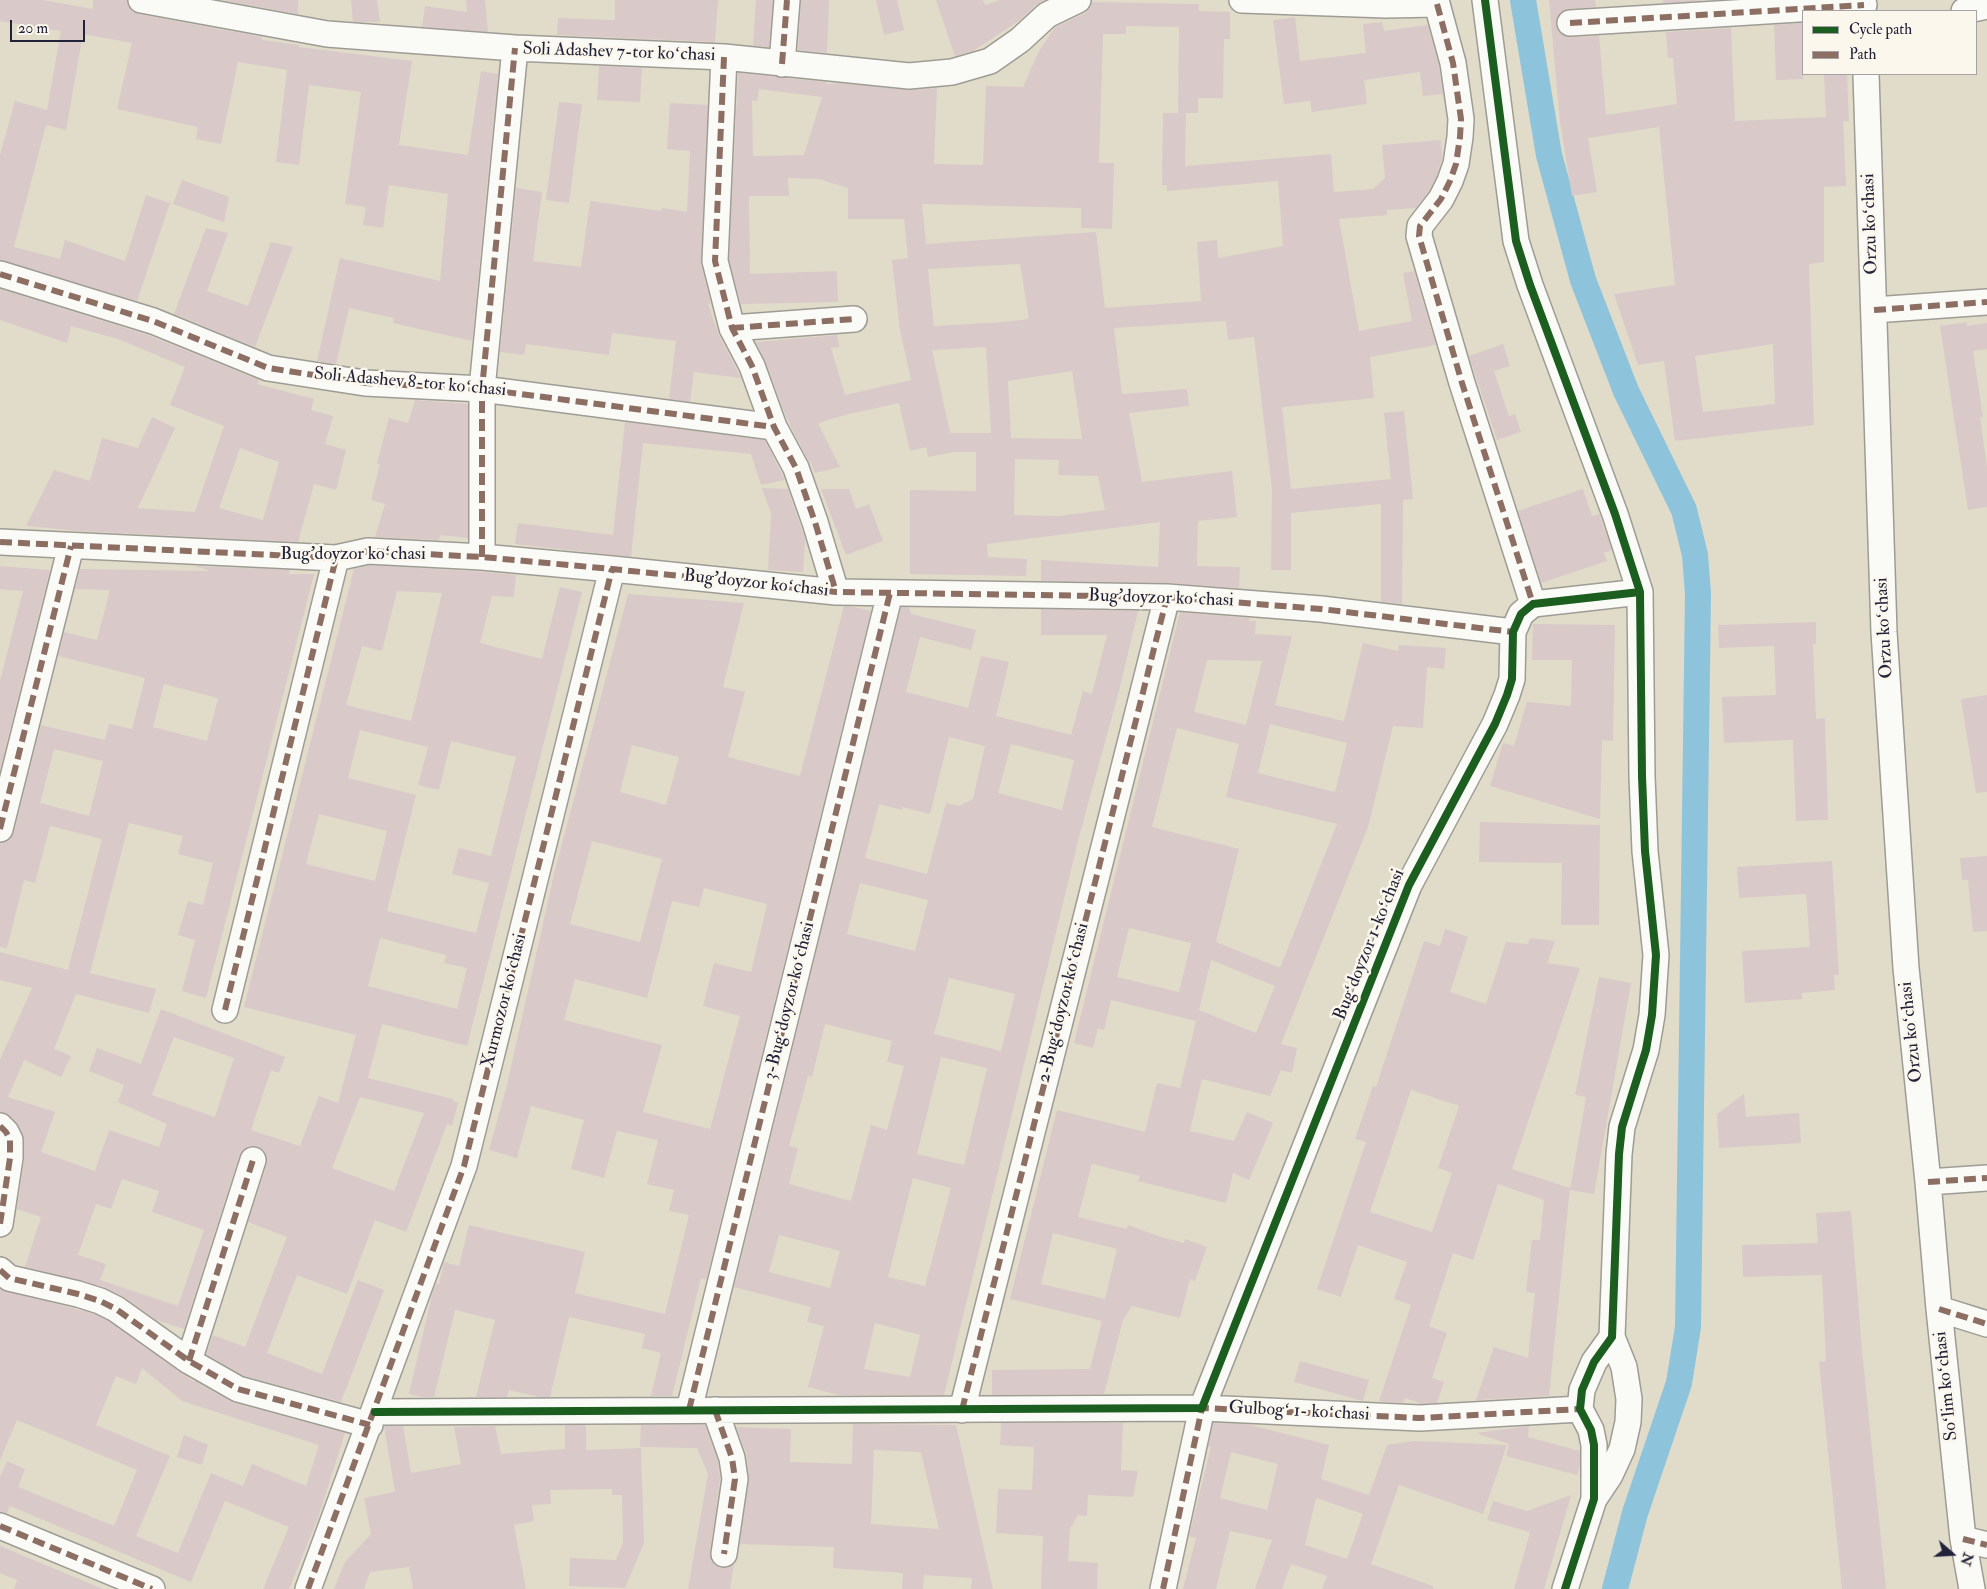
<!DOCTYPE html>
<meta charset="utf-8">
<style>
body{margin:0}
#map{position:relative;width:1987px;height:1589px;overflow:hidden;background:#e0dcc9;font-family:"IM FELL Double Pica",serif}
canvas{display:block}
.legend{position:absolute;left:1802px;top:10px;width:175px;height:65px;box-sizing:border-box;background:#fbf7ec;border:1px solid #a4a2a5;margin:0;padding:6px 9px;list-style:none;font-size:15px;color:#22223b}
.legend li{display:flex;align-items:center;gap:10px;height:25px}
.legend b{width:25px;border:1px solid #a4a2a5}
.north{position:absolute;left:1927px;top:1529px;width:50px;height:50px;-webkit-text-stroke:4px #fbf7ec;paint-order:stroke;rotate:109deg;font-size:14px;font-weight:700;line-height:20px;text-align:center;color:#22223b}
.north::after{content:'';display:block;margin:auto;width:18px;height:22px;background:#22223b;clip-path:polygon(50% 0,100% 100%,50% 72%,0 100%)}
.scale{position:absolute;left:10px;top:20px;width:75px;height:22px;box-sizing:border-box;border:2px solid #22223b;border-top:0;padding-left:6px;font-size:15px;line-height:18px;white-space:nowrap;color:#22223b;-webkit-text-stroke:4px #fbf7ec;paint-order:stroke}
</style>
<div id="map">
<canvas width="1987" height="1589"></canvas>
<ul class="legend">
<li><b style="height:6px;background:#1b5e20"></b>Cycle path</li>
<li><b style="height:6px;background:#8d6e63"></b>Path</li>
</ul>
<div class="north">N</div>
<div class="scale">20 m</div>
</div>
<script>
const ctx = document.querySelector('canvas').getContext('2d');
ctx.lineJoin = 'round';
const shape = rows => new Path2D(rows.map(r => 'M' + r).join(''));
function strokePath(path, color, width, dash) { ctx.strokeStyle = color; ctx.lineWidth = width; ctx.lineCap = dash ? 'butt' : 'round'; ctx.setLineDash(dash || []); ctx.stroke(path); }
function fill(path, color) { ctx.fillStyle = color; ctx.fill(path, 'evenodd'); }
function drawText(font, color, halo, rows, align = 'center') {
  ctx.font = font + ' "IM FELL Double Pica",serif'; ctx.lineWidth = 5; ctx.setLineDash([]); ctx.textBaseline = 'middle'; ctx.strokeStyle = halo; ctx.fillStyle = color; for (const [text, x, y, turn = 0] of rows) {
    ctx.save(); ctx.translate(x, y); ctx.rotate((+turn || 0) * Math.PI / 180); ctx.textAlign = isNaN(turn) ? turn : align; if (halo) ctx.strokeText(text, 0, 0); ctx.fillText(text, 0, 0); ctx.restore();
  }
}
strokePath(shape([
 [1523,0,1549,155,1583,280,1626,391,1684,510,1695,555,1698,594,1688,1327,1679,1383,1635,1513,1615,1589]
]), '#8dc4dc', 26);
fill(shape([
 [0,0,43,0,93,9,93,0,127,0,131,11,138,14,262,37,262,40,299,45,299,47,412,61,399,145,468,155,481,71,498,74,472,341,393,323,394,318,349,308,336,364,317,361,340,258,440,281,448,194,389,185,383,228,363,225,366,207,345,204,361,92,309,85,299,165,276,162,287,70,238,62,221,144,196,139,198,127,117,109,132,43,83,34,66,130,46,125,14,247,60,259,65,240,125,261,146,195,170,203,137,301,0,260,0,155,15,101,47,110,61,31,0,21],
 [221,0,298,0,298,14],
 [351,0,377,0,380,22,353,22],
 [466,0,485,0,488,32,422,27,425,6,467,12],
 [615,0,718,0,715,42,557,35,558,18,615,20],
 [756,0,773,0,769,47,753,46],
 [801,0,829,0,827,53,798,50],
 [876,0,897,0,904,30,884,35],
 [936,0,983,0,985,5,1000,0,1045,0,1037,4,1020,20,973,51,955,56],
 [1549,0,1595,0,1596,7,1569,9,1562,11,1557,17,1556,24,1558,31,1564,36,1571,37,1599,36,1606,115,1677,104,1673,58,1668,58,1666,32,1731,28,1735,121,1826,117,1824,74,1847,74,1849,121,1843,121,1846,186,1824,187,1824,262,1809,264,1814,425,1675,441,1664,361,1638,365,1614,294,1675,285,1659,127,1588,138,1597,192,1572,196,1560,122],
 [1773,344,1775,404,1703,412,1695,356],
 [1663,0,1701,0,1701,1,1663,3],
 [1092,2,1199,4,1199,11,1230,12,1230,39,1224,39,1223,98,1198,98,1198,113,1178,113,1179,27,1126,26,1126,34,1103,34,1099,163,1114,163,1112,229,1081,228,1081,208,922,204,926,244,1096,232,1105,308,1201,301,1197,242,1217,240,1218,258,1283,246,1278,181,1167,191,1167,185,1162,185,1163,113,1186,113,1185,166,1331,154,1334,192,1373,189,1385,178,1382,145,1441,140,1442,158,1437,175,1429,191,1416,208,1387,210,1387,215,1339,219,1359,331,1412,321,1403,273,1414,271,1436,345,1370,357,1374,398,1282,407,1291,489,1391,479,1384,413,1404,411,1413,499,1403,500,1402,604,1381,602,1381,504,1291,513,1291,570,1271,570,1272,489,1254,337,1228,340,1226,321,1114,328,1122,394,1187,389,1189,406,1129,413,1142,482,1232,471,1237,517,1198,521,1197,566,1240,567,1239,588,1167,583,1041,581,1041,560,1158,567,1160,522,987,544,988,557,1027,559,1026,576,910,574,910,490,976,491,976,452,954,452,928,457,926,447,910,451,899,403,849,414,818,423,840,467,815,473,810,460,810,464,795,435,785,414,765,361,756,342,837,335,839,347,831,348,845,395,911,380,900,330,892,260,908,258,904,219,848,219,848,188,819,179,788,178,789,196,749,196,750,274,837,271,838,302,741,304,729,260,738,73,827,82,826,84,841,83,908,90,937,88,934,164,983,165,986,86,1023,87,1039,51,1055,27,1085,13,1090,8],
 [759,89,822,97,804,155,753,156,752,100,757,101],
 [1020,264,1029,319,1004,322,934,326,928,269],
 [986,347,991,433,950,433,932,350],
 [1072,371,1082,439,1011,438,1008,381],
 [1015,459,1059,460,1058,475,1098,476,1105,510,1059,516,1014,515],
 [1295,17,1300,61,1366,53,1363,24,1382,22,1384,31,1428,25,1439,66,1443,94,1423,96,1420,72,1364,80,1367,104,1312,112,1310,101,1284,104,1273,20],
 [1803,23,1803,79,1776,80,1774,25],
 [599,66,642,68,640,102,597,100],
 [559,102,582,104,569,203,546,200],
 [670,103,708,105,701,264,711,304,708,304,719,335,741,378,694,372,690,402,669,399,676,341,612,333,609,355,526,344,524,355,500,352,516,188,542,192,533,261,581,267,590,201,661,211,662,208,687,212,690,151,667,149],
 [182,180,229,197,224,222,173,204],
 [206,228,228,233,207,291,248,306,271,242,293,247,255,347,174,314],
 [0,289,148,335,259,380,257,384,314,399,311,410,333,416,325,444,346,450,336,490,314,484,298,542,79,531,26,526,54,470,90,481,102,438,138,448,152,417,175,428,138,508,195,512,224,426,170,405,185,367,118,339,71,326,67,343,0,320],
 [240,448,279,462,263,520,219,508],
 [1967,322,1967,326,1987,323,1987,349,1973,351,1983,417,1980,417,1987,467,1987,507,1968,510,1940,326],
 [1503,344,1510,366,1494,371,1509,416,1515,414,1521,432,1497,440,1469,356],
 [415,400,468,404,468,538,440,535,439,540,375,537,385,504,371,500,380,464,377,463,389,418,408,423],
 [625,422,765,440,785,480,761,485,751,454,643,443,631,557,515,544,518,523,613,535],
 [762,488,788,489,805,539,803,572,768,570,771,513],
 [821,489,849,489,856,509,869,504,883,541,846,555],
 [1583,489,1592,516,1600,514,1601,519,1612,550,1604,553,1607,561,1541,583,1518,511],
 [369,565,485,572,516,575,514,597,492,596,480,643,542,659,560,587,582,592,467,1046,382,1024,368,1078,453,1099,453,1101,458,1103,452,1126,447,1124,406,1232,375,1220,347,1294,297,1275,267,1353,322,1374,358,1280,384,1290,341,1402,244,1376,206,1354,213,1335,245,1347,287,1237,248,1222,267,1164,267,1156,263,1150,258,1147,249,1146,243,1150,239,1156,184,1329,156,1320,124,1297,104,1287,25,1267,41,1217,17,1209,24,1160,24,1140,16,1122,10,1116,0,1112,0,1060,32,988,0,980,0,952,68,970,102,839,50,826,35,883,24,880,7,948,0,947,0,843,10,839,14,832,41,725,105,740,109,724,132,729,145,678,58,656,64,632,97,640,110,590,75,589,80,569,208,571,208,570,194,566,290,570,289,574,314,574,206,998,182,991,195,940,178,935,188,901,203,905,213,863,178,854,183,836,129,823,90,973,156,989,149,1013,76,994,54,1049,71,1056,61,1077,24,1060,8,1097,55,1112,41,1152,95,1171,109,1130,159,1147,167,1124,118,1102,124,1085,89,1071,97,1048,141,1064,161,1009,285,1057,279,1073,271,1070,251,1130,300,1146,319,1096,338,1103,356,1035,244,1007,354,569],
 [397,591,442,593,411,721,346,705,362,646,382,651],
 [164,684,218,698,207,741,153,727],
 [360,730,428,747,418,785,439,790,451,741,516,757,491,856,459,848,452,874,489,883,476,933,387,911,416,795,348,778],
 [54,749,103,761,89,816,40,803],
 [319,814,387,831,375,881,306,864],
 [380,938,446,955,444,963,467,968,457,1009,368,986],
 [174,1037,234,1058,215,1117,152,1095],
 [360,1097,424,1113,394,1191,332,1168],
 [122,1179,159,1191,152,1212,204,1230,178,1306,100,1280,106,1264,78,1255,96,1204,111,1209],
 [0,566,50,570,0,770,0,681,23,591,0,589],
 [628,594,744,603,723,687,745,692,728,757,800,776,844,606,854,607,871,611,706,1280,701,1278,672,1396,651,1396,661,1353,642,1348,645,1334,569,1317,550,1397,539,1397,509,1390,507,1397,476,1397,495,1320,455,1310,434,1397,422,1397,409,1394,433,1291,436,1284,439,1284,444,1262,459,1266,469,1225,585,1252,575,1293,665,1314,689,1215,669,1211,674,1190,647,1184,658,1140,617,1131,604,1178,571,1169,584,1120,531,1106,517,1158,489,1150,507,1085,554,874],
 [632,745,679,757,666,805,620,792],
 [592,841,662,859,640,942,570,924],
 [704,888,767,904,751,972,714,963,703,1006,740,1016,710,1129,643,1112,662,1045,564,1020,575,979,647,998,672,901,699,907],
 [901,607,909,607,911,614,976,630,971,650,920,637,906,692,968,708,981,656,1009,662,996,716,1071,735,1083,691,1092,694,1107,635,1041,635,1041,609,1138,611,1119,691,1079,837,944,1395,839,1395,808,1387,824,1326,807,1322,811,1307,734,1287],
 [949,737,985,746,973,799,959,806,946,803,927,874,865,858,879,804,902,810,903,807,930,814],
 [1011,744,1074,760,1062,810,998,793],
 [860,883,928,900,915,951,847,934],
 [949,978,1015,994,1001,1051,934,1034],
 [825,1024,892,1041,887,1062,904,1066,887,1130,871,1125,851,1201,789,1184,798,1148,789,1146,808,1076,812,1077],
 [941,1057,987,1068,964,1165,917,1154],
 [913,1178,951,1188,925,1286,888,1277],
 [779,1235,840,1251,830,1288,769,1272],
 [875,1323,920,1335,910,1377,864,1369],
 [1180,612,1249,618,1249,621,1256,621,1255,634,1292,636,1275,705,1344,721,1363,643,1398,651,1399,645,1446,648,1444,669,1427,667,1423,728,1393,726,1368,827,1281,1044,1297,1048,1292,1073,1281,1070,1270,1096,1202,1079,1190,1131,1234,1141,1247,1112,1273,1123,1249,1180,1233,1173,1226,1203,1138,1181,1140,1176,1092,1164,1078,1217,1127,1229,1128,1225,1161,1237,1184,1243,1185,1239,1207,1247,1195,1281,1190,1279,1180,1318,1132,1306,1123,1320,1104,1394,992,1395,992,1370,1090,1369,1102,1321,1010,1299,1057,1110,1145,1132,1157,1083,1180,1088,1196,1021,1111,1000,1104,1030,1098,1028,1093,1048,1074,1043],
 [1207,660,1262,661,1246,725,1194,712],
 [1270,724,1347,743,1335,792,1258,773],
 [1177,728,1239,744,1226,797,1337,824,1280,968,1216,942,1239,849,1152,827],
 [1129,928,1191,943,1179,992,1117,977],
 [1211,960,1275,986,1256,1033,1199,1010],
 [1053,1233,1117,1249,1105,1299,1041,1284],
 [1816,622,1816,644,1813,644,1816,719,1825,718,1828,820,1796,821,1793,740,1724,743,1722,697,1776,695,1774,646,1719,648,1718,625],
 [1533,624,1615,625,1613,741,1602,740,1600,819,1490,786,1503,743,1514,746,1527,702,1571,706,1572,660,1532,660],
 [1987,695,1987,792,1976,793,1961,699],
 [1480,822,1600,825,1599,925,1561,925,1562,863,1479,862],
 [1987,856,1987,931,1973,932,1968,880,1962,880,1960,858],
 [1832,861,1839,975,1834,975,1835,990,1802,993,1802,999,1745,1003,1742,951,1810,947,1806,894,1739,898,1737,867],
 [1445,929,1468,937,1450,992,1486,1004,1506,942,1528,944,1530,938,1555,941,1547,963,1580,968,1512,1169,1570,1188,1549,1396,1476,1400,1494,1347,1528,1358,1535,1293,1526,1292,1529,1265,1532,1240,1540,1240,1544,1200,1498,1184,1473,1260,1453,1253,1429,1326,1447,1333,1432,1378,1444,1382,1437,1403,1422,1404,1405,1398,1403,1403,1379,1401,1411,1305,1394,1299,1407,1262,1358,1245,1341,1297,1317,1289,1366,1142,1355,1139,1373,1086,1376,1087,1424,941,1440,946],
 [1411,1090,1459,1106,1438,1168,1452,1173,1432,1232,1370,1212],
 [1599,977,1631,983,1594,1194,1570,1190,1586,1097,1575,1095],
 [1744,1094,1746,1117,1799,1113,1801,1143,1719,1148,1717,1114],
 [1851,1211,1862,1350,1886,1589,1842,1589,1819,1362,1826,1361,1822,1275,1743,1277,1742,1245,1818,1243,1816,1213],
 [0,1289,95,1314,109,1321,194,1382,195,1381,231,1402,345,1433,318,1518,289,1589,263,1589,289,1527,225,1501,191,1582,10,1506,7,1513,0,1512,0,1477,7,1461,25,1469,18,1487,114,1526,137,1470,17,1420,0,1460],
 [142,1368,182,1401,319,1445,306,1486,252,1464,243,1486,211,1473,178,1553,136,1536,170,1456,96,1425,116,1376,136,1384],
 [1300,1361,1369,1380,1363,1401,1294,1382],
 [1001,1423,1123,1423,1121,1470,1138,1471,1133,1497,1088,1495,1087,1516,1078,1515,1070,1529,1068,1561,1098,1563,1097,1589,1041,1589,1043,1536,996,1533,998,1489,1032,1490,1034,1447,1000,1445],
 [1213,1423,1246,1424,1329,1445,1321,1479,1369,1495,1387,1445,1414,1441,1507,1445,1483,1514,1399,1485,1371,1564,1433,1586,1433,1589,1322,1589,1327,1576,1291,1564,1282,1589,1255,1589,1272,1540,1230,1531,1216,1589,1183,1589,1196,1538,1189,1536,1211,1447,1208,1447],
 [1231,1452,1278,1464,1267,1510,1220,1498],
 [1316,1498,1363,1514,1347,1559,1305,1545],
 [853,1424,956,1425,993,1589,971,1589,972,1578,924,1575,923,1589,902,1589,903,1573,833,1568,834,1547,740,1544,749,1477,746,1453,736,1427,791,1429,790,1462,852,1464],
 [874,1450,921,1452,939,1529,871,1524],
 [565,1425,586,1425,586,1450,641,1448,644,1543,625,1588,569,1586,570,1558,616,1560,623,1543,622,1495,612,1495,612,1489,550,1490,551,1504,532,1505,534,1521,514,1525,526,1589,413,1589,409,1567,370,1572,364,1589,334,1589,345,1562,371,1534,364,1498,395,1492,384,1426,403,1426,411,1473,461,1464,454,1427,495,1426,501,1454,565,1449],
 [641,1425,705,1425,718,1461,720,1479,710,1552,711,1559,715,1565,721,1568,729,1567,734,1564,730,1589,688,1589,708,1474,697,1448,640,1447],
 [1529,1426,1528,1437,1580,1451,1580,1466,1577,1475,1506,1456,1509,1444,1476,1433],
 [184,1435,208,1445,202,1465,177,1457],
 [1571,1495,1544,1589,1514,1589,1530,1532,1487,1520,1493,1501,1527,1511],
 [0,1546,103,1589,14,1589,17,1580,0,1573]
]), '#d9cac9');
const minor = shape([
 [141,0,327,34,515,48,724,57,909,76,952,72,990,61,1020,40,1047,15,1078,0],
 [1242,0,1386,5,1437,4,1436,0],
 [1485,0,1516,241,1530,285,1615,514,1640,592,1642,776,1645,851,1656,955,1652,1015,1646,1050,1622,1127,1619,1154,1612,1337,1594,1362,1582,1390,1580,1409,1591,1430,1594,1445,1594,1499,1565,1589],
 [1437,4,1453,63,1461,119,1460,137,1456,164,1450,181,1441,199,1420,226,1419,236,1462,383,1533,604],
 [1964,11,1987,6],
 [1570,23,1864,5],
 [724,57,715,261,732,328,752,366,774,427,796,468,815,522,836,592],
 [782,64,787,0],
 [1866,74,1884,632,1906,968,1928,1182,1939,1309,1963,1539,1972,1589],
 [0,274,153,321,268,368,365,383,482,389,774,427],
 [1874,310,1987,302],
 [732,328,854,319],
 [0,542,336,558,368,551,482,557,612,569,836,592,1167,597,1321,609,1513,632],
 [482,557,482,389,515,48],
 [0,829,71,546],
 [225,1010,336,558],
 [0,1126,6,1132,10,1140,10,1158,0,1224],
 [1928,1182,1987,1178],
 [0,1270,9,1278,78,1294,100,1301,116,1309,189,1361,238,1389,370,1425],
 [1939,1309,1987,1324],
 [189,1361,253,1160],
 [689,1410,890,593],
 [715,1410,732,1458,735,1479,724,1554],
 [962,1410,1167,597],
 [375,1412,1202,1408,1409,885,1495,724,1507,695,1512,679,1513,632,1521,614,1533,604,1640,592],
 [1594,1499,1610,1475,1622,1449,1628,1422,1629,1399,1624,1367,1612,1337],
 [0,1526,152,1589],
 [1963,1539,1987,1545],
 [308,1589,464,1166,612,569],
 [1163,1589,1202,1408,1420,1418,1580,1409]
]);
strokePath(minor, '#9e9c94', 28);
strokePath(minor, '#fafaf7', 25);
strokePath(shape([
 [1437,4,1453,63,1461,119,1460,137,1456,164,1450,181,1441,199,1420,226,1419,236,1462,383,1533,604],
 [1570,23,1864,5],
 [724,57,715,261,732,328,752,366,774,427,796,468,815,522,836,592],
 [782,64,787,0],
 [0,274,153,321,268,368,365,383,482,389,774,427],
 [1874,310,1987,302],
 [732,328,854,319],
 [0,542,336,558,368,551,482,557,612,569,836,592,1167,597,1321,609,1513,632],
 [482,557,482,389,515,48],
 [0,829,71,546],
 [225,1010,336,558],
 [0,1126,6,1132,10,1140,10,1158,0,1224],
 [1928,1182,1987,1178],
 [0,1270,9,1278,78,1294,100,1301,116,1309,189,1361,238,1389,370,1425],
 [1939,1309,1987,1324],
 [189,1361,253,1160],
 [689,1410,890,593],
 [715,1410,732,1458,735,1479,724,1554],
 [962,1410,1167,597],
 [0,1526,152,1589],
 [1963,1539,1987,1545],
 [308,1589,464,1166,612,569],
 [1163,1589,1202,1408,1420,1418,1580,1409]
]), '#8d6e63', 6, [12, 6]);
strokePath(shape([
 [1485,0,1516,241,1530,285,1615,514,1640,592,1642,776,1645,851,1656,955,1652,1015,1646,1050,1622,1127,1619,1154,1612,1337,1594,1362,1582,1390,1580,1409,1591,1430,1594,1445,1594,1499,1565,1589],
 [375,1412,1202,1408,1409,885,1495,724,1507,695,1512,679,1513,632,1521,614,1533,604,1640,592]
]), '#1b5e20', 8);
drawText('18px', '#22223b', '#fbf7ec', [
 ["Soli Adashev 7-tor koʻchasi",619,53,2],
 ["Orzu koʻchasi",1871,224,-92],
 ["Soli Adashev 8-tor koʻchasi",410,383,5],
 ["Bug'doyzor koʻchasi",353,555],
 ["Bug'doyzor koʻchasi",756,584,6],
 ["Bug'doyzor koʻchasi",1161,599,2],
 ["Orzu koʻchasi",1885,628,-93],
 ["Bugʻdoyzor 1-koʻchasi",1370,945,-68],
 ["Xurmozor koʻchasi",505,1001,-76],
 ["3-Bugʻdoyzor koʻchasi",790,1001,-76],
 ["2-Bugʻdoyzor koʻchasi",1064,1003,-76],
 ["Orzu koʻchasi",1912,1032,-96],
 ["Soʻlim koʻchasi",1947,1386,-96],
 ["Gulbogʻ 1- koʻchasi",1299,1412,3]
]);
</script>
